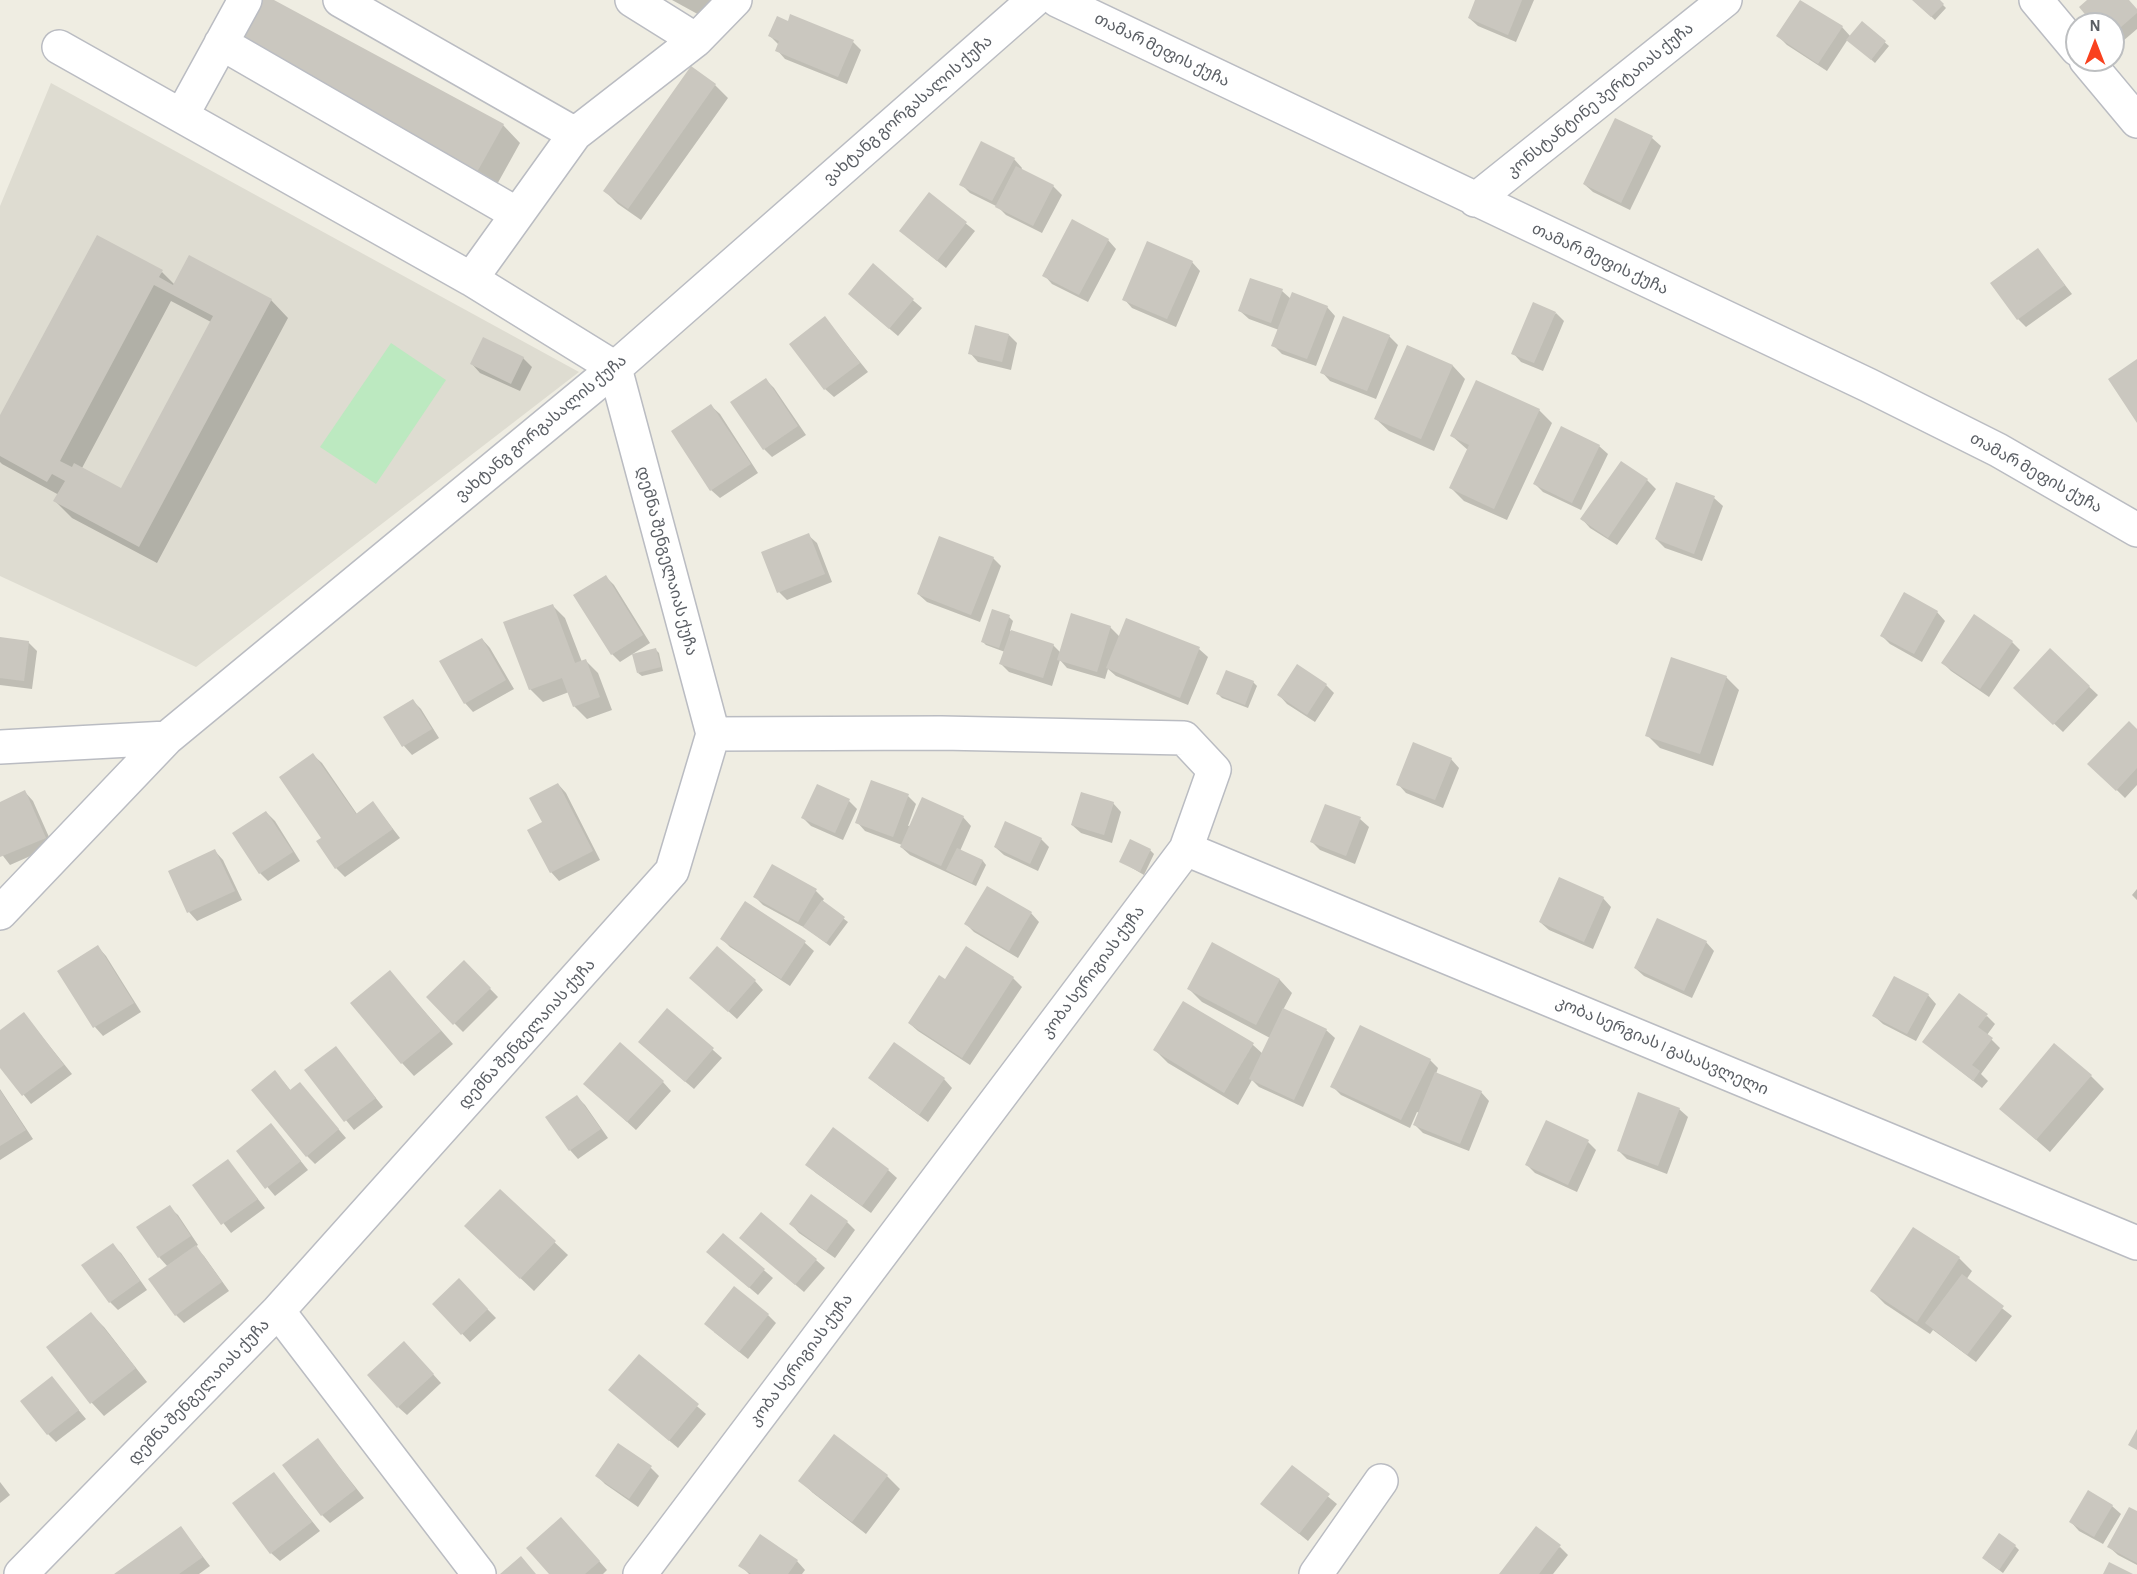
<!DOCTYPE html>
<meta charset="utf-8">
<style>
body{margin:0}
#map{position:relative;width:2137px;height:1574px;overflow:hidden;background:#efede2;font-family:"Alegreya Sans",sans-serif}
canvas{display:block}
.north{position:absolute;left:2065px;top:12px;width:60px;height:60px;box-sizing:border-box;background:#fff;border:2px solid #bdbfc1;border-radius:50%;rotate:0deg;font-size:16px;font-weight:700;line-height:24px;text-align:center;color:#5a5e64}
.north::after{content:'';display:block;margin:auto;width:21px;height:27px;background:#f9411e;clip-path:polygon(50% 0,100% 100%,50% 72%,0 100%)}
</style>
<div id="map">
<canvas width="2137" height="1574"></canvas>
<div class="north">N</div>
</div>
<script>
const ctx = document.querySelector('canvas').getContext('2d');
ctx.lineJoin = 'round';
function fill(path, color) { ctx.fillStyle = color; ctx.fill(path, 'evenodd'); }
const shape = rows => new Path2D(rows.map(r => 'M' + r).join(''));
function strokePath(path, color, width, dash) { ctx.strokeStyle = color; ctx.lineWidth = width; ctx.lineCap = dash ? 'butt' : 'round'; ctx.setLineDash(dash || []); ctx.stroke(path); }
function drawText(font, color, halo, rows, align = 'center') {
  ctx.font = font + ' "Alegreya Sans","Noto Sans Georgian",sans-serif'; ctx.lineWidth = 4.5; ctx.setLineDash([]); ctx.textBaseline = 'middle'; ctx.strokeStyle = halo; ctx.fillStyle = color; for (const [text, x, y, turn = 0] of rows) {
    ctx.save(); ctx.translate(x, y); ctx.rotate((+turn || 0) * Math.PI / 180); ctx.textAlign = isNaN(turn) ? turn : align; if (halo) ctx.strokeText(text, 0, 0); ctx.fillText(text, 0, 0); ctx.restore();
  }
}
fill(shape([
 [51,83,579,372,196,667,0,576,0,206]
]), '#dedcd1');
fill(shape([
 [391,343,446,380,376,484,320,447]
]), '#bce9c0');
fill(shape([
 [264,0,270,0,503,125,520,143,495,188],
 [672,0,712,0,703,17],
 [1477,0,1534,0,1516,42,1478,26,1469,18],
 [1913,0,1938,0,1946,8,1935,20],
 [2089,0,2128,0,2137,10,2137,29,2116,47,2113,43,2113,24,2095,24],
 [1862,23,1889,46,1875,63,1848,39,1827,71,1787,45,1778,36,1842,27,1851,37],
 [770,36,853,42,861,50,847,84,785,59,777,50,779,45],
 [692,68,715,85,728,98,641,220,618,204,605,191],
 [1616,120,1652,138,1661,146,1630,210,1593,192,1584,184],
 [1014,159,1022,168,1021,170,1053,186,1062,195,1042,233,1006,215,998,207,970,193,961,184],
 [930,194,975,231,946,268,910,239],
 [1108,240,1116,249,1088,302,1052,284,1044,275],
 [2038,250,2072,294,2026,327,2018,319],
 [1192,262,1200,271,1176,327,1132,308,1124,299],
 [873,266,922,308,898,336,858,302],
 [162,272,175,285,271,300,288,318,157,563,72,518,55,501,59,495,2,464,0,462,0,418],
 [171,301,211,322,122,490,82,468],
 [1282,291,1291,299,1327,307,1335,316,1316,366,1282,354,1273,345,1279,330,1249,319,1240,311],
 [1556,313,1564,321,1543,371,1521,362,1513,353],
 [825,318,868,372,834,397,825,389],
 [1009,335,1017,343,1011,370,978,362,970,353],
 [1389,336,1398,345,1376,399,1330,381,1322,372],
 [1407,347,1453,366,1465,379,1434,451,1389,431,1376,419],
 [523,358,532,367,520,391,480,373,472,364],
 [766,380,774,388,806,435,772,457,764,449],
 [711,406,720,414,758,473,720,498,711,490],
 [1539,410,1552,423,1507,520,1464,501,1451,488,1469,451,1452,436],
 [1599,446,1608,454,1581,510,1543,492,1535,484],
 [1621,463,1647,480,1656,489,1617,545,1590,528,1582,519],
 [1677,484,1714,498,1723,506,1702,561,1665,548,1656,539],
 [808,535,817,543,832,582,787,600,779,592],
 [993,558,1001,566,980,622,927,602,918,594],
 [606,577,614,585,650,643,620,662,612,654],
 [552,605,565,618,582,662,585,660,598,673,612,710,587,719,574,706,569,692,543,702,530,689],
 [1937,612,1945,621,1922,662,1890,644,1881,635],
 [1009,617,1013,621,1010,631,1053,645,1060,652,1110,627,1120,637,1127,620,1199,649,1208,657,1188,705,1116,676,1108,669,1105,679,1067,668,1060,660,1052,686,1009,672,1001,664,1005,652,986,645,983,642],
 [0,639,28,642,37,651,32,689,0,685],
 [482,639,490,648,514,689,473,712,465,703],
 [2012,642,2020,650,1989,697,1951,671,1942,662],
 [655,649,659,653,663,671,642,676,638,673],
 [2050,650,2098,695,2063,732,2015,687],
 [1726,677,1739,690,1713,766,1660,748,1647,735],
 [1253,682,1257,686,1248,708,1222,698,1218,694],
 [1326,685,1334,693,1315,722,1287,704,1279,695],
 [413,701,421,709,439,738,412,755,404,746,386,718],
 [2137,731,2137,785,2125,798,2090,764],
 [313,755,322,763,357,814,373,803,400,838,345,877,336,868,318,841,323,838],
 [1451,759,1459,768,1443,808,1406,793,1398,784],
 [558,784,566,793,600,860,559,881,551,872,544,823],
 [25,792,33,801,53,846,10,865,0,852,0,803],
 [908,796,916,804,908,826,963,817,971,826,960,851,983,861,986,865,976,886,910,855,901,847,902,845,865,831,857,822],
 [849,801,857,809,843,840,811,826,803,818],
 [1113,803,1121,812,1112,843,1081,833,1072,825],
 [1326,806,1360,819,1369,827,1355,864,1320,850,1312,842],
 [266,812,275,821,300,861,268,881,260,873],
 [1041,839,1049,847,1038,871,1004,855,995,847],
 [1150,850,1154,854,1144,875,1120,861],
 [215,851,223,860,242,900,197,921,189,912],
 [2137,889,2137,900,2132,895],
 [816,891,824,899,822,902,848,922,830,946,807,929,763,905,755,897],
 [1603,898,1611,907,1593,949,1549,930,1540,922],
 [746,903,805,943,814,951,790,986,730,947,722,939],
 [1031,913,1039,922,1018,958,974,932,966,924],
 [1706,942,1714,951,1692,998,1644,976,1635,968],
 [1212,944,1280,980,1292,993,1283,1010,1326,1030,1335,1038,1303,1107,1259,1087,1252,1080,1238,1105,1168,1063,1155,1050,1184,1003,1253,1045,1263,1054,1270,1038,1202,1002,1189,989],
 [98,947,106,956,141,1012,103,1036,95,1027,60,971],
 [966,948,1013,978,1022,987,970,1065,918,1031,909,1023,945,981],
 [464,962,498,997,463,1032,428,997],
 [390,972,453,1044,414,1076,402,1063],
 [755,981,763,990,737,1019,700,986],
 [1928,995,1936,1004,1916,1041,1883,1024,1874,1016],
 [668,1010,722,1058,694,1089,648,1050],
 [24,1014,72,1074,31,1104,0,1065,0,1032],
 [1987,1016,1995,1024,1987,1035,2000,1048,1981,1074,1988,1081,1982,1088,1924,1042],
 [336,1048,383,1107,354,1130,306,1071],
 [1430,1060,1438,1068,1436,1074,1481,1092,1489,1101,1469,1151,1423,1133,1415,1125,1420,1113,1417,1112,1410,1128,1341,1095,1332,1086],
 [2091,1076,2104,1089,2050,1152,2001,1109],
 [870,1078,944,1079,952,1088,928,1122,879,1086],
 [283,1081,291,1091,300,1084,346,1138,315,1164,307,1156],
 [663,1082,671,1091,636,1130,594,1092],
 [0,1089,33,1139,0,1160],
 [577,1097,585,1105,608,1138,578,1159,570,1150],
 [1679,1109,1688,1117,1667,1174,1627,1159,1618,1150],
 [833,1129,888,1170,897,1178,871,1213,816,1173,807,1164],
 [279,1134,308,1170,275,1196,238,1152],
 [1588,1142,1596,1150,1577,1192,1535,1173,1527,1165],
 [228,1161,265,1208,231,1233,194,1185],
 [500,1191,568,1255,534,1291,479,1239],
 [169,1207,178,1215,198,1245,195,1247,204,1256,229,1291,184,1323,176,1315,168,1267,159,1257],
 [847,1222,855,1230,835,1258,799,1233,791,1224],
 [723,1235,773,1278,758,1295,717,1260],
 [112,1245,121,1253,147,1290,118,1310,110,1302],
 [750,1246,816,1260,825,1268,804,1292],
 [1959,1258,1972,1271,1966,1280,2012,1316,1976,1362,1933,1330,1930,1334,1885,1304,1872,1291],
 [459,1280,496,1318,470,1342,434,1304],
 [91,1314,104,1327,147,1382,104,1416,92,1403,48,1348],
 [768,1315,776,1323,748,1359,714,1332],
 [412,1351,441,1383,407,1415,398,1407],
 [639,1356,706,1414,678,1448,619,1398],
 [52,1378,86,1419,56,1442,48,1434],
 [834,1436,887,1476,900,1489,866,1534,813,1493,800,1481],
 [318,1440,364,1498,330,1523,322,1515],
 [1292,1467,1337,1504,1308,1541,1262,1504],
 [651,1468,659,1476,638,1507,605,1484,597,1476],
 [274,1474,320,1531,280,1561,271,1553],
 [0,1482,10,1495,0,1503],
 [2112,1506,2121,1514,2103,1544,2079,1531,2071,1522],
 [2137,1513,2137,1565,2118,1555,2109,1547],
 [569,1527,607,1570,603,1574,551,1574],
 [181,1528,210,1566,199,1574,117,1574],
 [2015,1546,2019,1550,2003,1573,1988,1562],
 [1560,1547,1568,1555,1553,1574,1501,1574],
 [797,1561,805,1570,802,1574,749,1574,740,1565]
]), '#0003');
fill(shape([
 [262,0,274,0,504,124,477,172,239,43],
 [1475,0,1522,0,1508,35,1468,18],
 [1800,0,1843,26,1818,64,1776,36],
 [1912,0,1940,0,1944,4,1931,17],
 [2087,0,2129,0,2137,9,2137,13,2113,34,2113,24,2093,24,2079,7],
 [790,14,854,40,838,77,775,51,779,41,768,36,777,16,788,21],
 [1862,21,1886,41,1871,60,1846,40],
 [691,66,716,84,628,209,603,191],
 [1615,118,1653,136,1621,203,1583,184],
 [981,141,1015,158,992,201,959,185],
 [1016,166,1054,185,1033,226,995,207],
 [929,192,967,222,937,261,899,231],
 [1072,219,1109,239,1079,295,1042,276],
 [97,235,163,270,159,277,173,285,189,255,272,299,139,547,53,501,65,481,52,474,47,482,0,456,0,415],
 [154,285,213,316,121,488,74,463,72,467,60,461],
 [1147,241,1193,261,1167,319,1122,300],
 [2038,248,2065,285,2017,320,1990,283],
 [873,263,914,299,889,329,848,294],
 [1250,278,1283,289,1271,323,1238,311],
 [1292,292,1328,306,1307,359,1271,346],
 [1533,302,1556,312,1534,363,1511,354],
 [825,316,860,363,824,390,789,344],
 [1343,316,1390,335,1367,391,1320,373],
 [975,325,1009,334,1002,362,968,354],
 [483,337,524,357,511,384,470,364],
 [1407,345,1453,365,1421,439,1374,419],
 [2137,359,2137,423,2108,379],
 [766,378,798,426,763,450,730,402],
 [1476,380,1540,409,1494,509,1449,488,1469,445,1450,436],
 [711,404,751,464,710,491,671,431],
 [1561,426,1600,445,1572,503,1533,484],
 [1621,461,1648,479,1608,538,1580,519],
 [1676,482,1715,496,1694,554,1655,539],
 [809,533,825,574,777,593,761,552],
 [939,536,994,557,971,615,917,594],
 [606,575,643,635,611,655,573,595],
 [1904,592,1938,611,1914,654,1880,636],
 [553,604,575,663,586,659,600,697,573,707,562,678,529,690,503,622],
 [992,609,1010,615,999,648,981,642],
 [1071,613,1111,626,1097,672,1057,660],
 [1974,614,2013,641,1980,689,1941,663],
 [1126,618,1200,647,1180,698,1106,668],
 [1011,630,1054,644,1043,678,999,664],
 [0,637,29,641,24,681,0,678],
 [482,638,506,680,464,704,439,661],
 [656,648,661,667,637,673,632,654],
 [2050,648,2090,686,2053,725,2013,688],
 [1671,657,1727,676,1700,754,1645,736],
 [1297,664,1327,684,1307,715,1277,695],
 [1226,670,1254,681,1245,705,1216,694],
 [413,699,432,729,402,747,383,717],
 [2129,721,2137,729,2137,768,2116,791,2087,764],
 [1413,742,1452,758,1435,800,1396,785],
 [313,753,356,814,373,801,393,829,335,869,316,841,321,838,279,777],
 [871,780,909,794,893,837,855,823],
 [558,783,593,851,550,873,527,830,542,822,529,798],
 [817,784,850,799,835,833,801,818],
 [25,790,46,838,0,857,0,802],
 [1081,792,1114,802,1104,835,1071,825],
 [922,797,964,816,941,866,900,847],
 [1325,804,1361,817,1346,856,1310,842],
 [266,811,293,852,259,874,232,833],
 [1005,821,1042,838,1030,864,994,847],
 [1130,839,1151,849,1140,872,1119,862],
 [957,848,983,860,972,883,946,870],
 [215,849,235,891,187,913,168,871],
 [772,864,817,889,798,922,753,897],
 [1559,877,1604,897,1584,942,1539,922],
 [987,886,1032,912,1009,951,964,924],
 [822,900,845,917,826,943,803,927],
 [745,901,806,941,781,979,720,939],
 [1657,918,1707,941,1684,991,1634,968],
 [1212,942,1280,979,1256,1025,1187,989],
 [98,945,134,1003,93,1028,57,971],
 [717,946,756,980,728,1012,689,978],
 [966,946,1014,977,962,1058,908,1023,939,975,945,979],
 [464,960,491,988,453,1025,426,997],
 [390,970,441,1031,401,1064,350,1003],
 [1894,976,1929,994,1907,1034,1872,1016],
 [1959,993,1988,1014,1978,1027,1993,1038,1972,1065,1980,1071,1973,1081,1922,1042],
 [1183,1001,1254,1043,1224,1093,1153,1050],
 [667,1008,714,1048,685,1082,638,1042],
 [1283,1008,1327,1029,1294,1100,1249,1079],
 [24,1012,64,1065,22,1096,0,1068,0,1030],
 [1360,1025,1431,1059,1401,1120,1330,1087],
 [620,1042,664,1081,627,1122,583,1084],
 [894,1042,945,1078,919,1115,868,1078],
 [2054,1043,2092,1075,2036,1140,1999,1109],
 [336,1046,376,1098,344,1122,304,1070],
 [275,1070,290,1090,300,1082,339,1129,306,1157,251,1090],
 [1435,1072,1482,1091,1460,1144,1413,1125],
 [0,1090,26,1130,0,1146],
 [1638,1092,1680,1108,1658,1166,1617,1151],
 [577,1095,601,1129,569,1151,545,1117],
 [1546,1120,1589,1140,1568,1185,1525,1165],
 [271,1123,301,1161,265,1189,236,1151],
 [833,1127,889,1169,862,1206,805,1165],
 [228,1159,258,1199,221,1225,192,1185],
 [500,1189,556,1241,520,1279,464,1226],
 [811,1194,848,1221,826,1251,789,1224],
 [170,1205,191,1236,158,1258,136,1227],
 [761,1212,817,1259,795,1285,739,1238],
 [1913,1227,1960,1257,1917,1322,1870,1291],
 [723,1233,765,1269,749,1288,706,1252],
 [113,1243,140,1281,109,1303,81,1265],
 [196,1245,222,1282,175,1316,148,1279],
 [1962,1274,2004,1306,1967,1355,1925,1323],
 [459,1278,488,1309,461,1335,432,1304],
 [734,1286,769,1314,739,1352,704,1324],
 [91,1312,136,1368,90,1404,46,1347],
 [404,1341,434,1374,397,1408,367,1375],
 [639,1354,699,1404,669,1441,608,1390],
 [52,1376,79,1410,47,1435,20,1401],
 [2137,1429,2137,1450,2128,1445],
 [834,1434,888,1475,852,1522,798,1481],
 [318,1438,356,1489,321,1516,282,1465],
 [618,1443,652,1466,629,1499,595,1476],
 [1292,1465,1330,1494,1299,1534,1260,1504],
 [274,1472,312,1522,270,1554,232,1503],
 [2088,1490,2113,1505,2094,1537,2069,1522],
 [2129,1507,2137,1511,2137,1563,2107,1547],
 [561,1517,600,1561,585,1574,549,1574,526,1548],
 [181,1526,203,1557,179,1574,114,1574],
 [1536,1526,1561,1545,1539,1574,1499,1574],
 [1999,1533,2016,1545,1999,1570,1982,1558],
 [760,1534,798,1560,788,1574,751,1574,738,1566],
 [521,1556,536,1574,500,1574],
 [2109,1562,2133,1574,2103,1574]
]), '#cac7bf');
const minor = shape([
 [340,0,575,134],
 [632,0,696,40],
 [1057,0,1868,385,1998,450,2137,530],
 [2036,0,2077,49],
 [221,43,517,214],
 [2086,60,2137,121],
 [182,115,245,0],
 [1475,200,1725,0],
 [471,279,575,134,696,40,735,0],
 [0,747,167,738,615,368,1034,0],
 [1186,849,2137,1243],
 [0,913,167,738],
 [278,1311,479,1574],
 [21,1574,278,1311,672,871,713,734,615,368,471,279,59,47],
 [640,1574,1186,849,1214,770,1184,738,941,733,713,734],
 [1316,1574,1381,1481]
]);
strokePath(minor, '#babcc2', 36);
strokePath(minor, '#fff', 33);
drawText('16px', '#5a5e64', '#fff', [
 ["თამარ მეფის ქუჩა",1162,50,26],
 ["კონსტანტინე პერტაიას ქუჩა",1600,100,-39],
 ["ვახტანგ გორგასალის ქუჩა",908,110,-41],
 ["თამარ მეფის ქუჩა",1600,259,25],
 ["ვახტანგ გორგასალის ქუჩა",541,428,-40],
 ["თამარ მეფის ქუჩა",2036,473,29],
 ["დემნა შენგელაიას ქუჩა",667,561,75],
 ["კობა სერიგიას ქუჩა",1093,972,-53],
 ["დემნა შენგელაიას ქუჩა",527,1034,-48],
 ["კობა სერგიას I გასასვლელი",1662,1046,23],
 ["კობა სერიგიას ქუჩა",801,1360,-53],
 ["დემნა შენგელაიას ქუჩა",199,1392,-46]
]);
</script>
